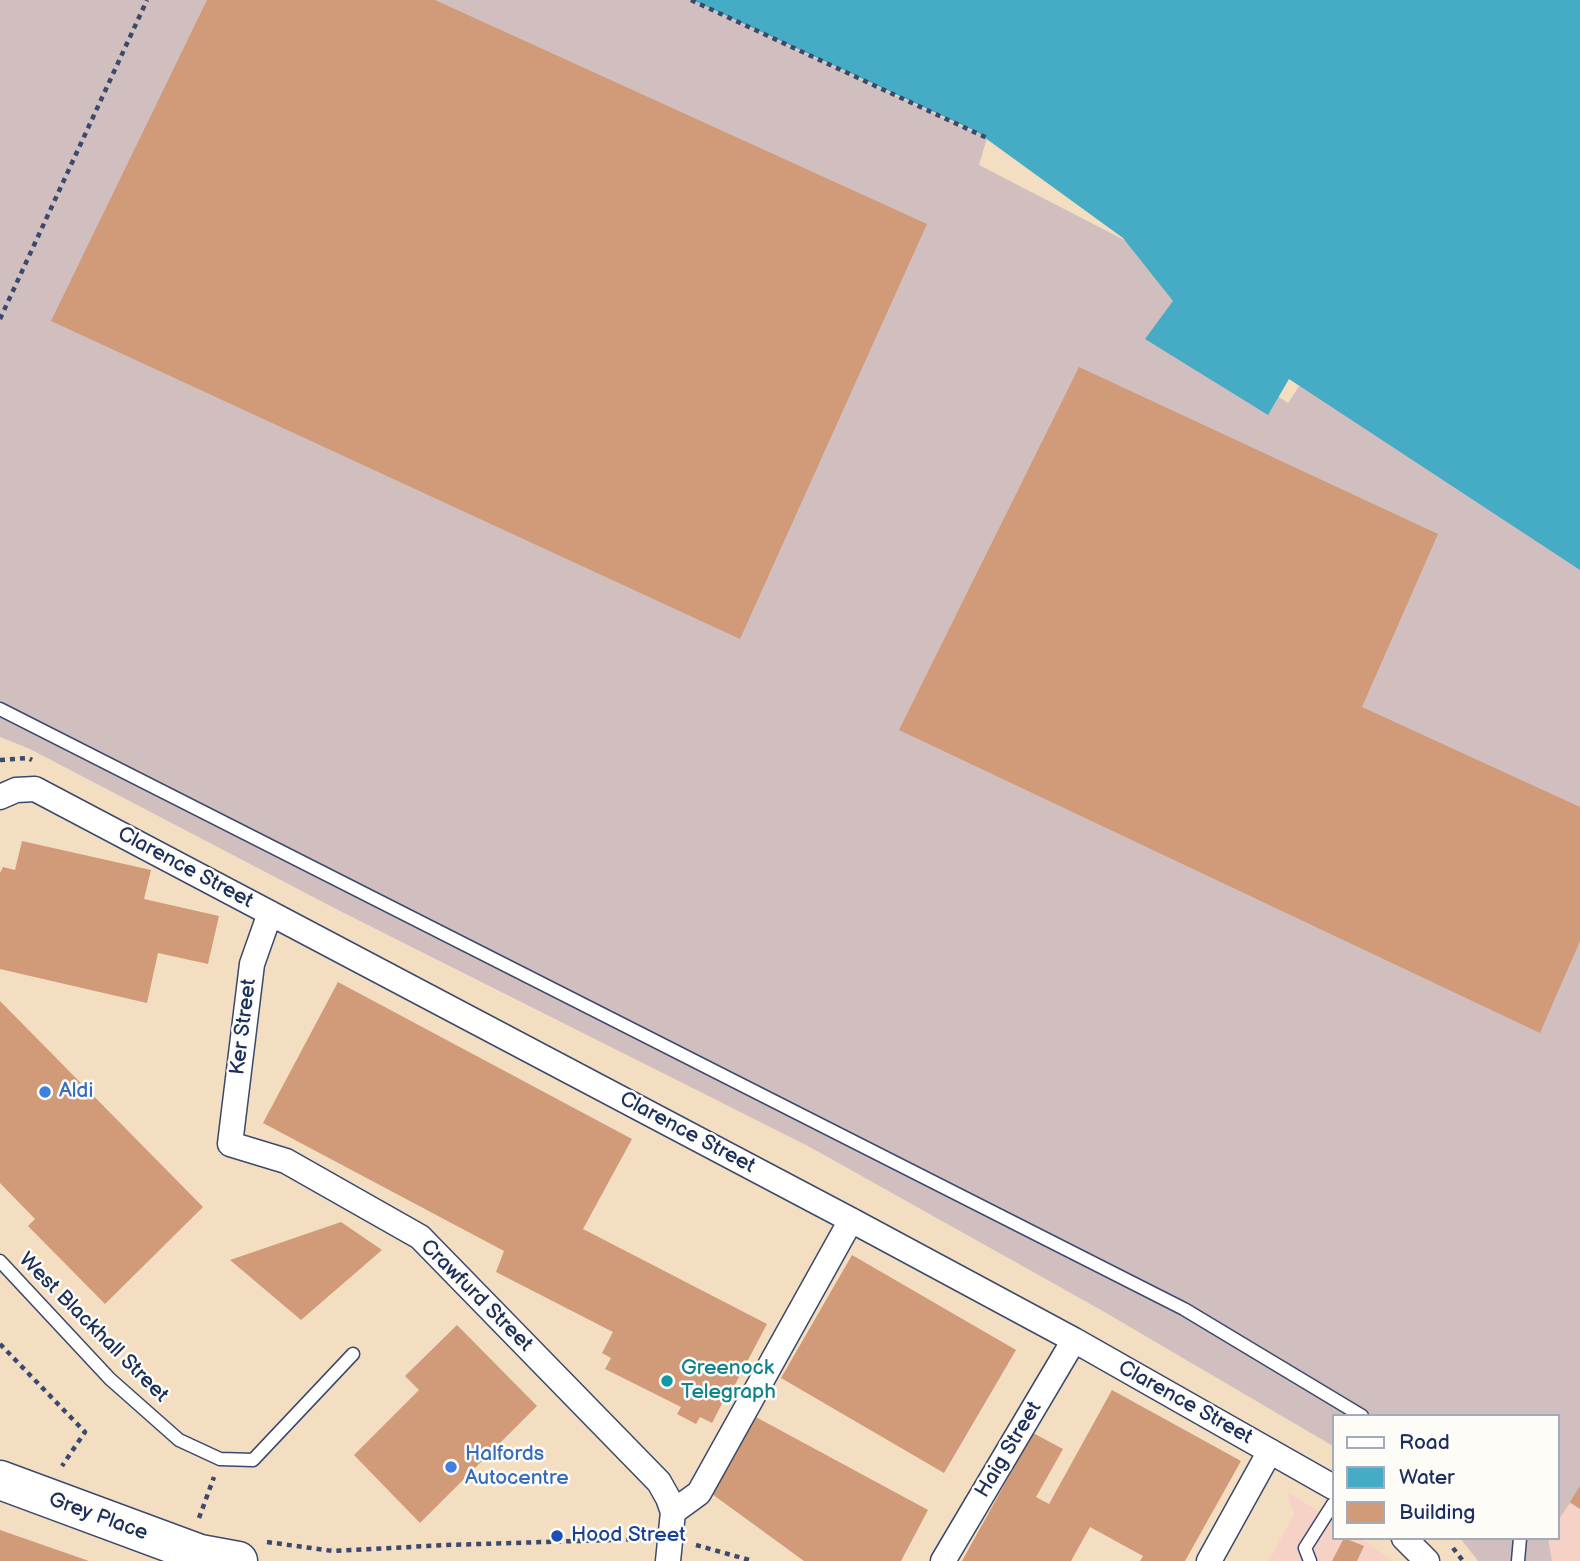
<!DOCTYPE html>
<style>
body{margin:0}
#map{position:relative;width:1580px;height:1561px;overflow:hidden;background:#f3dec2;font-family:"Balsamiq Sans",sans-serif}
canvas{display:block}
.legend{position:absolute;left:1332px;top:1414px;width:228px;height:126px;box-sizing:border-box;background:#fdfcf7;border:2px solid #a3aaba;margin:0;padding:9px 12px;list-style:none;font-size:21px;color:#1b2f5e}
.legend li{display:flex;align-items:center;gap:14px;height:35px}
.legend b{width:35px;border:2px solid #a3aaba}
</style>
<div id="map">
<canvas width="1580" height="1561"></canvas>
<ul class="legend">
<li><b style="height:9px;background:#fff"></b>Road</li>
<li><b style="height:19px;background:#46abc5"></b>Water</li>
<li><b style="height:19px;background:#d19a78"></b>Building</li>
</ul>
</div>
<script>
const ctx = document.querySelector('canvas').getContext('2d');
ctx.lineJoin = 'round';
function fill(path, color) { ctx.fillStyle = color; ctx.fill(path, 'evenodd'); }
const shape = rows => new Path2D(rows.map(r => 'M' + r).join(''));
function strokePath(path, color, width, dash) { ctx.strokeStyle = color; ctx.lineWidth = width; ctx.lineCap = dash ? 'butt' : 'round'; ctx.setLineDash(dash || []); ctx.stroke(path); }
function drawText(font, color, halo, rows, align = 'center') {
  ctx.font = font + ' "Balsamiq Sans",sans-serif'; ctx.lineWidth = 5; ctx.setLineDash([]); ctx.textBaseline = 'middle'; ctx.strokeStyle = halo; ctx.fillStyle = color; for (const [text, x, y, turn = 0] of rows) {
    ctx.save(); ctx.translate(x, y); ctx.rotate((+turn || 0) * Math.PI / 180); ctx.textAlign = isNaN(turn) ? turn : align; if (halo) ctx.strokeText(text, 0, 0); ctx.fillText(text, 0, 0); ctx.restore();
  }
}
fill(shape([
 [1287,1492,1333,1520,1333,1538,1361,1538,1392,1561,1269,1561,1294,1514],
 [1570,1502,1580,1509,1580,1561,1552,1561,1548,1538,1557,1538,1557,1522]
]), '#f6d1c5');
fill(shape([
 [0,0,691,0,987,138,979,165,1194,276,1171,325,1288,403,1307,374,1580,566,1580,1509,1570,1503,1557,1522,1557,1416,1333,1416,1333,1446,1101,1310,808,1146,340,911,30,749,0,737],
 [1460,1538,1548,1538,1552,1561,1478,1561]
]), '#d1bfbf');
fill(shape([
 [692,0,1580,0,1580,570,1289,379,1268,415,1145,339,1173,301,1123,238,977,132]
]), '#46abc5');
fill(shape([
 [207,0,435,0,927,224,740,639,51,321],
 [1079,367,1438,534,1362,707,1580,807,1580,941,1540,1033,899,730],
 [22,841,151,870,144,899,219,916,208,964,158,953,147,1003,0,969,0,873,3,867,15,870],
 [338,982,632,1139,583,1229,767,1324,730,1394,728,1392,712,1423,700,1417,696,1424,677,1414,681,1407,605,1369,611,1358,602,1353,613,1332,496,1272,504,1251,263,1123],
 [0,1001,203,1207,105,1304,28,1226,35,1219,0,1183],
 [341,1222,382,1250,301,1320,230,1260],
 [852,1255,1016,1350,944,1473,781,1378],
 [457,1325,537,1406,420,1523,354,1455,419,1390,405,1376],
 [1112,1390,1241,1461,1185,1561,1140,1561,1143,1556,1090,1527,1071,1561,962,1561,1033,1433,1063,1449,1036,1497,1049,1504],
 [754,1416,928,1510,901,1561,804,1561,712,1494],
 [1580,1486,1580,1509,1570,1502],
 [0,1530,89,1561,0,1561],
 [1344,1538,1364,1546,1357,1561,1332,1561]
]), '#d19a78');
const service = shape([
 [0,709,1184,1309,1362,1416],
 [0,1261,110,1379,179,1440,220,1459,253,1460,353,1354],
 [1310,1561,1305,1548,1333,1504],
 [1518,1561,1520,1538]
]);
const minor = shape([
 [0,797,16,790,35,789,851,1220,1074,1340,1333,1487],
 [270,913,252,964,230,1144,286,1161,420,1237,659,1482,668,1498,673,1512],
 [1404,1538,1427,1561],
 [668,1561,673,1512,699,1493,851,1220],
 [943,1561,1074,1340],
 [1209,1561,1270,1451]
]);
const primary = shape([
 [0,1480,200,1554,238,1561]
]);
strokePath(service, '#3b496d', 15);
strokePath(minor, '#3b496d', 27);
strokePath(primary, '#3b496d', 41);
strokePath(shape([
 [691,0,987,138],
 [0,319,147,0],
 [0,760,28,758,32,760],
 [0,1344,85,1432,62,1466],
 [199,1518,214,1477],
 [267,1542,333,1551,447,1545,643,1539],
 [696,1545,753,1561],
 [1453,1548,1463,1561]
]), '#3b496d', 4.5, [5, 5]);
strokePath(service, '#fff', 12);
strokePath(minor, '#fff', 24);
strokePath(primary, '#fff', 38);
for (const [x, y, r, color] of [
 [45,1092,7,"#3f7fe0"],
 [667,1381,7,"#0f9aa8"],
 [451,1467,7,"#3f7fe0"],
 [557,1536,7,"#1a4fb4"]
]) { const dot = new Path2D(); dot.arc(x, y, r, 0, 2 * Math.PI); ctx.fillStyle = color; ctx.fill(dot); strokePath(dot, '#fdfcf7', 2.5); }
drawText('21px', '#1b2f5e', '#fdfcf7', [
 ["Clarence Street",185,868,28],
 ["Ker Street",244,1027,-83],
 ["Clarence Street",687,1133,28],
 ["Crawfurd Street",476,1296,45],
 ["West Blackhall Street",93,1328,45],
 ["Clarence Street",1185,1403,29],
 ["Haig Street",1009,1450,-59],
 ["Grey Place",98,1517,20]
]);
drawText('21px', '#366cbe', '#fdfcf7', [
 ["Aldi",59,1092],
 ["Halfords",465,1455],
 ["Autocentre",465,1479]
], 'left');
drawText('21px', '#0d838f', '#fdfcf7', [
 ["Greenock",681,1369],
 ["Telegraph",681,1393]
], 'left');
drawText('21px', '#164399', '#fdfcf7', [
 ["Hood Street",571,1536]
], 'left');
</script>
